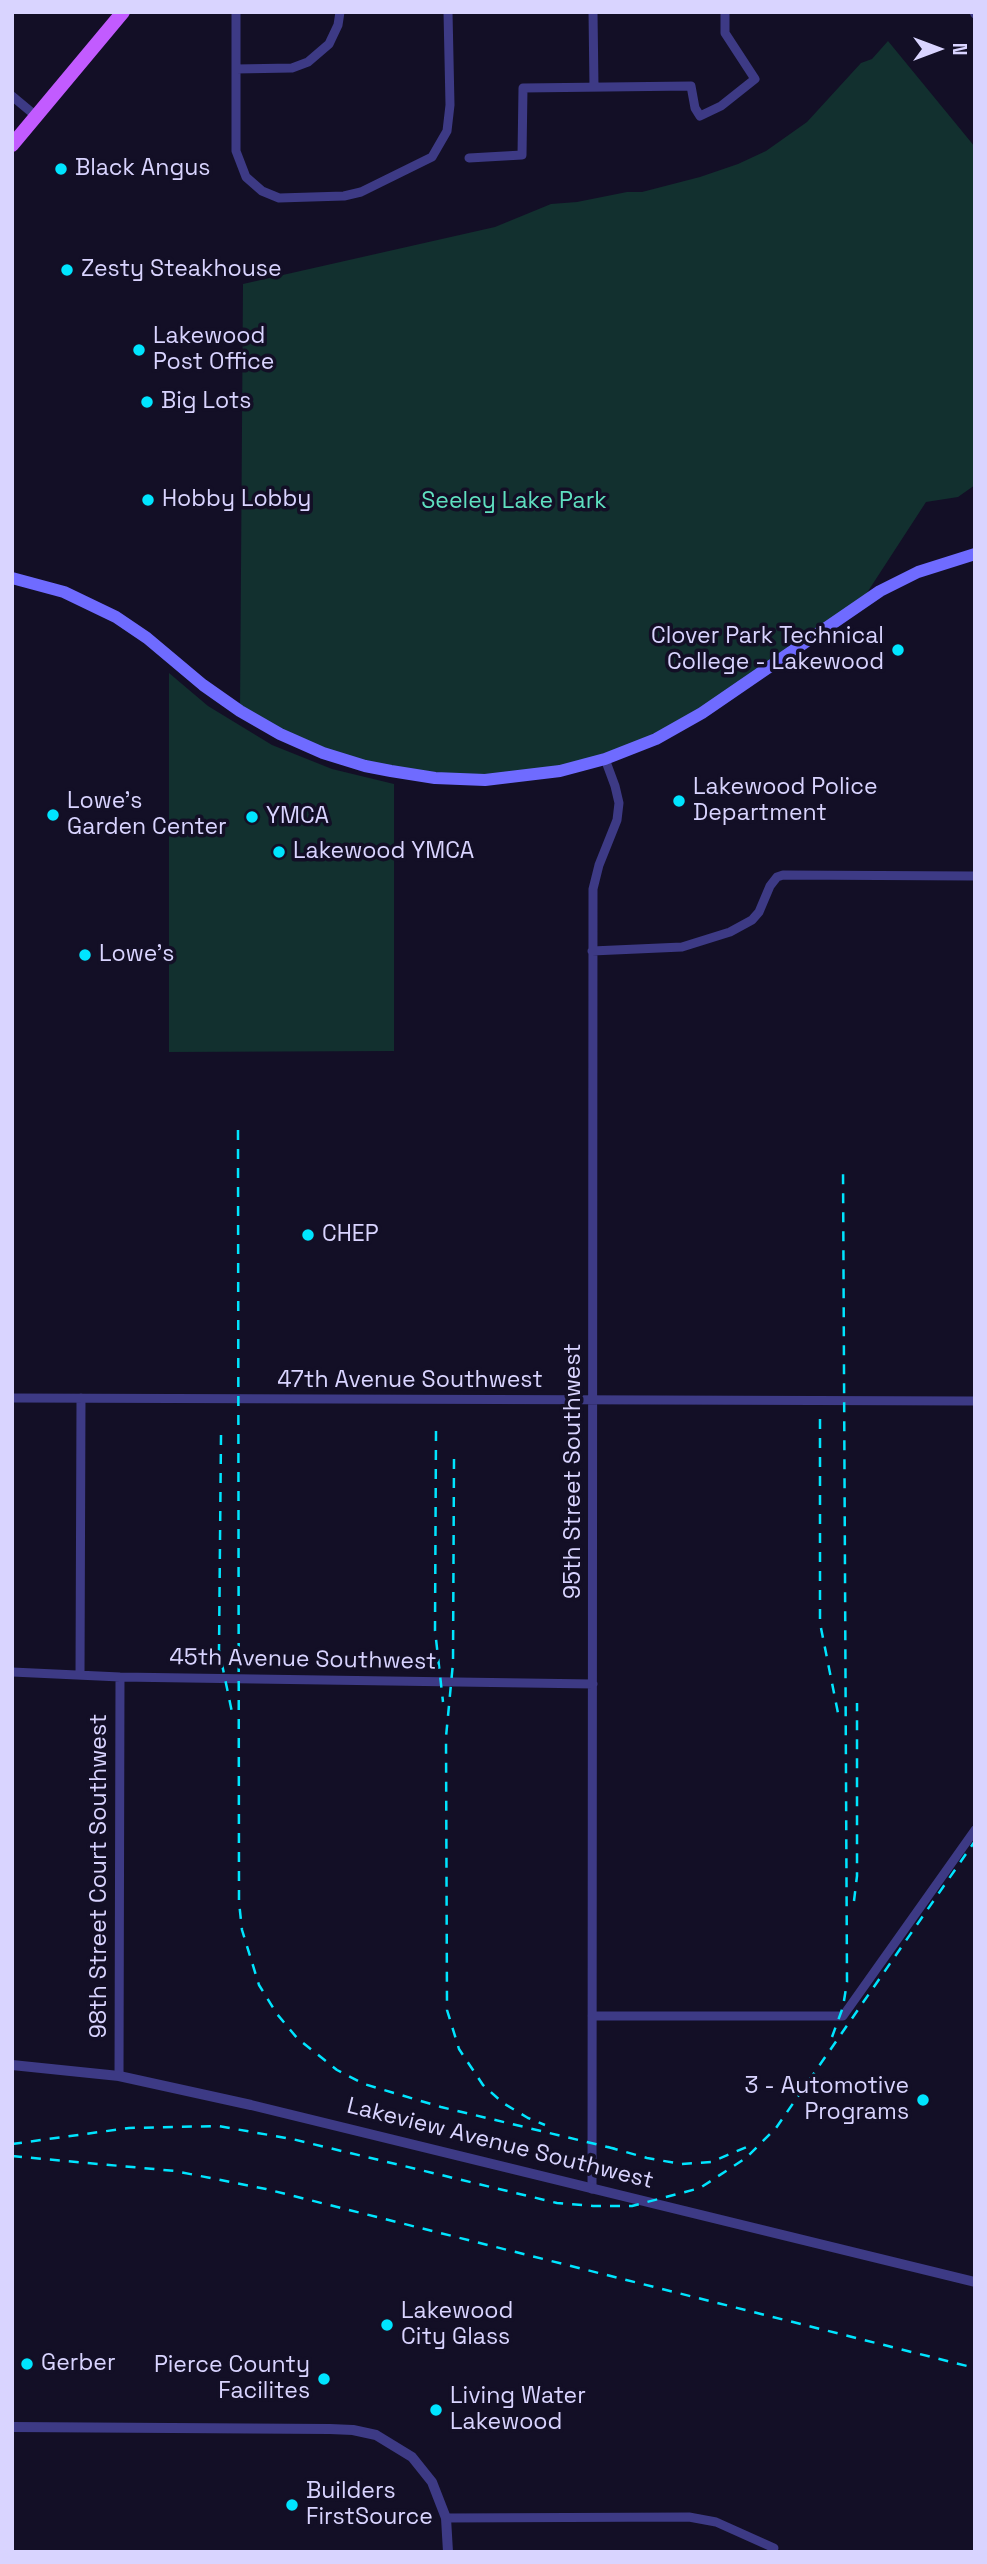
<!DOCTYPE html>
<style>
body{margin:0}
#map{position:relative;width:987px;height:2564px;overflow:hidden;background:#130f26;font-family:"Space Grotesk",sans-serif}
canvas{display:block}
.frame{position:absolute;inset:0;border:14px solid #d9d4ff;pointer-events:none}
.north{position:absolute;left:903px;top:14px;width:70px;height:70px;-webkit-text-stroke:5px #130f26;paint-order:stroke;rotate:90deg;font-size:19px;font-weight:700;line-height:28px;text-align:center;color:#d9d4ff}
.north::after{content:'';display:block;margin:auto;width:24px;height:32px;background:#d9d4ff;clip-path:polygon(50% 0,100% 100%,50% 72%,0 100%)}
</style>
<div id="map">
<canvas width="987" height="2564"></canvas>
<div class="frame"></div>
<div class="north">N</div>
</div>
<script>
const ctx = document.querySelector('canvas').getContext('2d');
ctx.lineJoin = 'round';
function fill(path, color) { ctx.fillStyle = color; ctx.fill(path, 'evenodd'); }
const shape = rows => new Path2D(rows.map(r => 'M' + r).join(''));
function strokePath(path, color, width, dash) { ctx.strokeStyle = color; ctx.lineWidth = width; ctx.lineCap = dash ? 'butt' : 'round'; ctx.setLineDash(dash || []); ctx.stroke(path); }
function drawText(font, color, halo, rows, align = 'center') {
  ctx.font = font + ' "Space Grotesk",sans-serif'; ctx.lineWidth = 7; ctx.setLineDash([]); ctx.textBaseline = 'middle'; ctx.strokeStyle = halo; ctx.fillStyle = color; for (const [text, x, y, turn = 0] of rows) {
    ctx.save(); ctx.translate(x, y); ctx.rotate((+turn || 0) * Math.PI / 180); ctx.textAlign = isNaN(turn) ? turn : align; if (halo) ctx.strokeText(text, 0, 0); ctx.fillText(text, 0, 0); ctx.restore();
  }
}
fill(shape([
 [888,41,975,147,975,485,958,497,926,502,861,602,702,713,605,759,485,780,365,766,240,711,243,284,495,227,551,204,577,202,627,192,642,192,700,177,738,164,766,151,807,122,861,63,872,59],
 [169,673,208,706,272,745,332,769,394,784,394,1051,169,1052]
]), '#12302f');
strokePath(shape([
 [236,12,236,151,246,177,262,191,279,198,344,196,361,192,432,157,447,131,450,105,448,12],
 [593,12,594,87],
 [974,12,975,14],
 [236,69,292,68,308,62,329,44,338,25,340,12],
 [12,96,36,116],
 [469,158,522,155,523,88,691,86,695,108,700,116,721,106,755,79,725,33,725,12],
 [592,951,682,947,730,932,752,920,759,912,770,886,777,877,783,875,975,876],
 [12,1398,975,1401],
 [12,1672,120,1677,593,1684],
 [80,1675,81,1398],
 [592,2016,843,2016,975,1830],
 [119,2076,120,1677],
 [592,2189,593,889,599,865,617,820,619,803,615,786,605,759],
 [446,2518,689,2517,716,2522,774,2548]
]), '#3d3a85', 9);
strokePath(shape([
 [12,2065,119,2076,251,2105,975,2282],
 [12,2427,330,2429,353,2430,376,2435,412,2457,432,2482,446,2518,448,2552]
]), '#3d3a85', 10);
strokePath(shape([
 [12,578,64,592,116,617,147,638,203,685,240,711,280,734,323,753,365,766,391,771,435,778,485,780,560,771,605,759,656,739,702,713,880,591,918,572,975,554]
]), '#6f6bff', 12);
strokePath(shape([
 [12,145,123,12]
]), '#c25bff', 14);
strokePath(shape([
 [238,1130,239,1902,242,1930,259,1985,277,2014,297,2038,337,2070,364,2084,441,2107,616,2149],
 [820,1419,820,1623,839,1718],
 [436,1431,435,1630,443,1702],
 [221,1435,219,1650,233,1717],
 [454,1459,453,1663,446,1737,447,2010,459,2049,483,2085,503,2103,528,2118,545,2125],
 [854,1901,857,1876,857,1703],
 [832,2037,843,2007,847,1982,843,1166],
 [12,2144,129,2128,218,2126,292,2139,557,2203,593,2206,632,2206,700,2188,746,2158,776,2128,975,1841],
 [608,2147,647,2158,681,2164,711,2162,749,2146],
 [12,2156,175,2171,266,2189,975,2368]
]), '#00e5ff', 2.5, [10, 9]);
for (const [x, y, r, color] of [
 [61,169,7,"#00e5ff"],
 [67,270,7,"#00e5ff"],
 [139,350,7,"#00e5ff"],
 [147,402,7,"#00e5ff"],
 [148,500,7,"#00e5ff"],
 [898,650,7,"#00e5ff"],
 [679,801,7,"#00e5ff"],
 [53,815,7,"#00e5ff"],
 [252,817,7,"#00e5ff"],
 [279,852,7,"#00e5ff"],
 [85,955,7,"#00e5ff"],
 [308,1235,7,"#00e5ff"],
 [923,2100,7,"#00e5ff"],
 [387,2325,7,"#00e5ff"],
 [27,2364,7,"#00e5ff"],
 [324,2379,7,"#00e5ff"],
 [436,2410,7,"#00e5ff"],
 [292,2505,7,"#00e5ff"]
]) { const dot = new Path2D(); dot.arc(x, y, r, 0, 2 * Math.PI); ctx.fillStyle = color; ctx.fill(dot); strokePath(dot, '#130f26', 2.5); }
drawText('23px', '#d9d4ff', '#130f26', [
 ["Black Angus",75,169],
 ["Zesty Steakhouse",81,270],
 ["Lakewood",153,337],
 ["Post Office",153,363],
 ["Big Lots",161,402],
 ["Hobby Lobby",162,500],
 ["Clover Park Technical",884,637,"right"],
 ["College - Lakewood",884,663,"right"],
 ["Lakewood Police",693,788],
 ["Department",693,814],
 ["Lowe's",67,802],
 ["Garden Center",67,828],
 ["YMCA",266,817],
 ["Lakewood YMCA",293,852],
 ["Lowe's",99,955],
 ["CHEP",322,1235],
 ["3 - Automotive",909,2087,"right"],
 ["Programs",909,2113,"right"],
 ["Lakewood",401,2312],
 ["City Glass",401,2338],
 ["Gerber",41,2364],
 ["Pierce County",310,2366,"right"],
 ["Facilites",310,2392,"right"],
 ["Living Water",450,2397],
 ["Lakewood",450,2423],
 ["Builders",306,2492],
 ["FirstSource",306,2518]
], 'left');
drawText('23px', '#5fe0c0', '#130f26', [
 ["Seeley Lake Park",514,502]
]);
drawText('23px', '#d9d4ff', '#130f26', [
 ["47th Avenue Southwest",410,1381],
 ["95th Street Southwest",574,1471,-90],
 ["45th Avenue Southwest",303,1660,1],
 ["98th Street Court Southwest",100,1876,-90],
 ["Lakeview Avenue Southwest",500,2144,14]
]);
</script>
